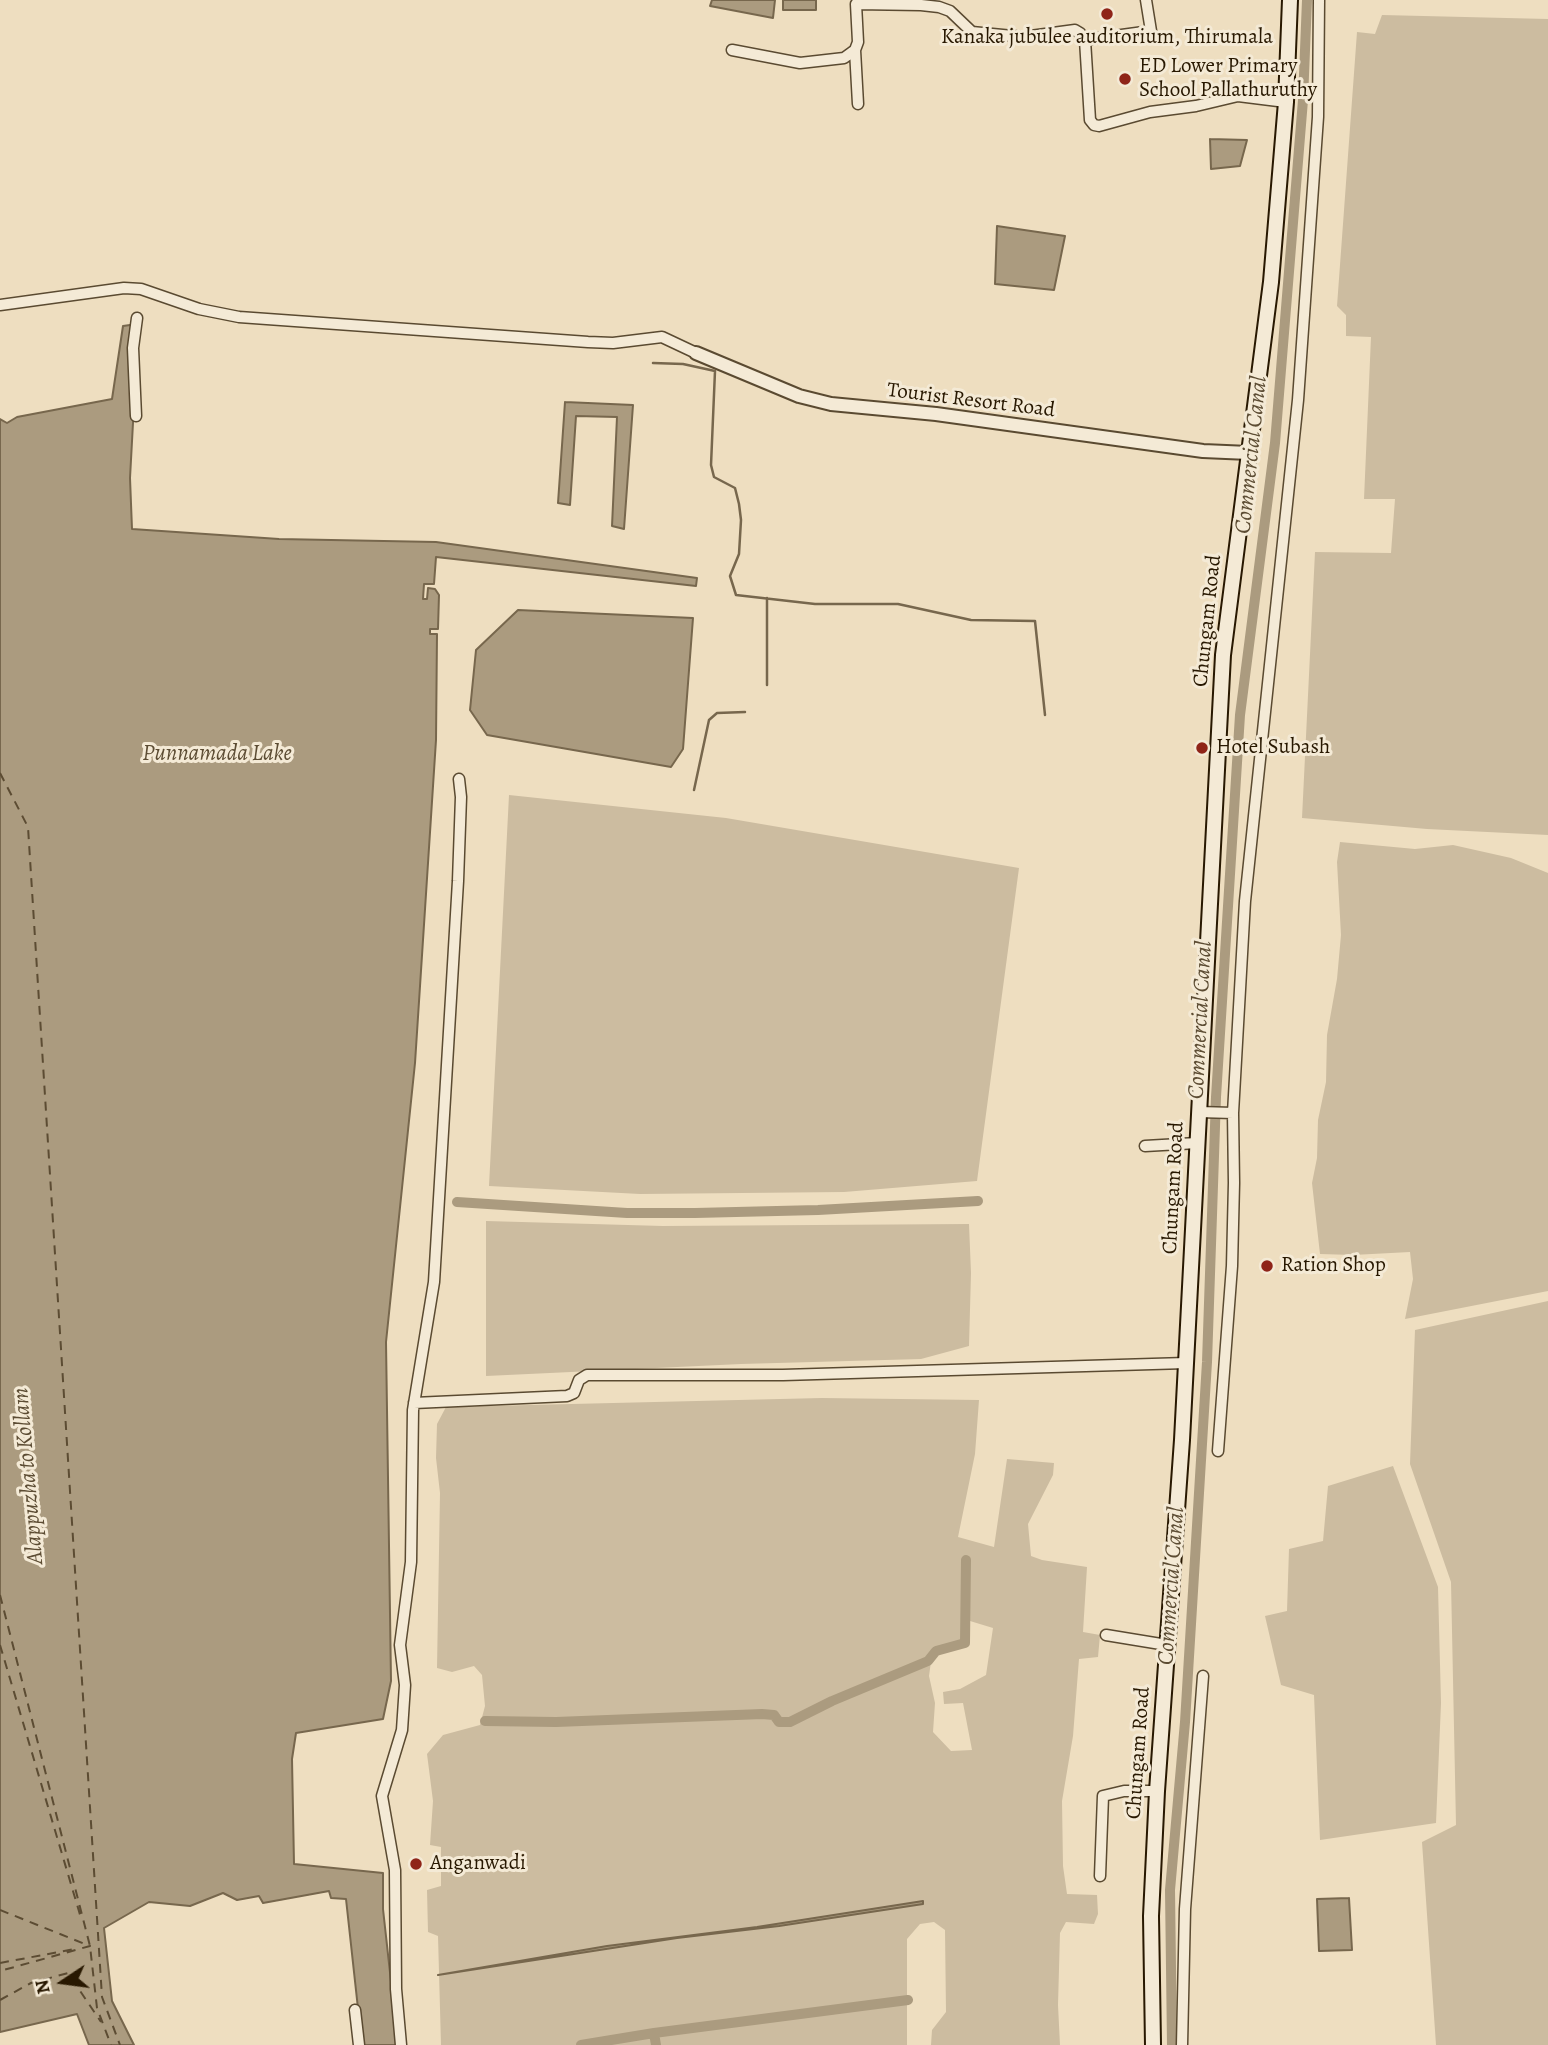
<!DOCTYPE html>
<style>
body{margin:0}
#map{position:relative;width:1548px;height:2045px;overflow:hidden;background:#eedec0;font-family:Alegreya,serif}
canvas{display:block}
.north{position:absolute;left:28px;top:1947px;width:70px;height:70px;-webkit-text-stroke:5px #f4ead6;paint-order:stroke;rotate:257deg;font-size:19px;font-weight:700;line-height:28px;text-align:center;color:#281801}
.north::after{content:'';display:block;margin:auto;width:24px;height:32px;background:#281801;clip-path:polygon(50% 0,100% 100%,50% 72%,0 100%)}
</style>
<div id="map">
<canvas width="1548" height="2045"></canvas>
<div class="north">N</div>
</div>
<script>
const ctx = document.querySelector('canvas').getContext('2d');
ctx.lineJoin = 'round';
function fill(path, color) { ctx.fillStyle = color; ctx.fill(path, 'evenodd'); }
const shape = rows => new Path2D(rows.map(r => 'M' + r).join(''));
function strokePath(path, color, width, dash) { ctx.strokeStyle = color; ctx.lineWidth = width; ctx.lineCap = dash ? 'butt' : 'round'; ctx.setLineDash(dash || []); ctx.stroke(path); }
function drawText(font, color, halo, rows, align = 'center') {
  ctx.font = font + ' Alegreya,serif'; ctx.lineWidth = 6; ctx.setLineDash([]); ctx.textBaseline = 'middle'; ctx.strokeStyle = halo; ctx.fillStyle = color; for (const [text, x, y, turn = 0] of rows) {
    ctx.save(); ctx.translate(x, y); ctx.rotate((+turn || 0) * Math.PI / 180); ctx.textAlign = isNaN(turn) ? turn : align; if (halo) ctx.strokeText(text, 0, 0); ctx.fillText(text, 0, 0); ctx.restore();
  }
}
fill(shape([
 [1382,15,1548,19,1548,835,1427,829,1302,818,1315,552,1391,553,1395,499,1364,499,1371,337,1346,336,1346,315,1337,306,1357,32,1375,34],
 [509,795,726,818,1019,868,977,1181,844,1192,640,1194,489,1186],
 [1340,842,1415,849,1453,845,1511,858,1548,873,1548,1291,1405,1319,1413,1279,1410,1252,1353,1255,1320,1254,1312,1183,1317,1158,1318,1120,1326,1082,1327,1035,1337,979,1341,935,1337,862],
 [486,1221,663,1226,969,1224,971,1273,969,1346,921,1359,741,1364,486,1376],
 [1548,1301,1548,2045,1436,2045,1422,1842,1456,1825,1451,1582,1410,1464,1415,1330],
 [822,1398,979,1400,975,1454,958,1537,994,1547,1007,1459,1054,1463,1053,1475,1028,1524,1031,1556,1042,1560,1087,1567,1083,1632,1100,1635,1098,1657,1079,1659,1073,1736,1062,1801,1063,1866,1067,1894,1097,1895,1098,1914,1094,1924,1066,1922,1060,1933,1058,2005,1060,2045,931,2045,932,2030,946,2012,945,1930,934,1922,920,1924,907,1939,907,2045,441,2045,438,1936,428,1932,427,1890,441,1886,441,1847,430,1845,433,1801,427,1754,443,1735,480,1725,485,1706,482,1675,474,1666,452,1672,437,1668,440,1493,436,1458,437,1424,446,1407],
 [970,1621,993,1628,986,1675,960,1689,943,1692,944,1704,963,1703,972,1750,951,1751,933,1732,935,1703,929,1676,933,1647,968,1643],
 [1393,1466,1438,1587,1441,1703,1436,1823,1320,1840,1314,1695,1281,1685,1265,1616,1287,1611,1289,1549,1323,1541,1328,1486]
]), '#ccbca0');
const water = shape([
 [712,0,775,0,773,18,710,6,712,0],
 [783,0,816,0,816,10,783,10,783,0],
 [1210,139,1247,140,1240,166,1211,169,1210,139],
 [997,226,1065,236,1054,290,995,284,997,226],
 [130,325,138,331,130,478,132,529,279,539,436,542,697,578,696,586,436,557,434,584,424,584,423,599,427,599,428,588,435,589,439,595,438,629,430,629,430,634,437,634,436,740,415,1063,386,1342,391,1681,383,1719,296,1733,292,1759,294,1864,383,1873,383,1909,398,2045,362,2045,346,1899,331,1898,329,1891,263,1903,259,1896,237,1900,223,1893,190,1906,149,1902,104,1928,112,2001,134,2045,89,2045,77,2014,0,2032,0,419,7,423,17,417,112,399,123,326,130,325],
 [565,402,633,405,624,529,612,526,617,417,576,416,570,505,558,503,565,402],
 [518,610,693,618,683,749,671,767,487,735,470,710,476,650,518,610],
 [1349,1898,1352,1950,1319,1951,1317,1899,1349,1898],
 [923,1901,923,1904,779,1926,677,1938,438,1975,607,1946,757,1927,923,1901]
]);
fill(water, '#ab9b7f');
strokePath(water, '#77674d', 2);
strokePath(shape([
 [653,363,683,364,715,371,711,465,714,477,735,488,739,504,741,520,739,554,730,576,736,595,815,604,898,604,971,620,1035,621,1045,715],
 [767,685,767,598],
 [694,790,709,720,717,713,745,712]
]), '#77674d', 2.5);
strokePath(shape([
 [457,1202,627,1213,695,1213,818,1210,978,1201],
 [485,1721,556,1722,762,1714,774,1715,779,1722,790,1722,832,1701,928,1661,936,1651,965,1643,966,1560],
 [654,2033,908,2000],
 [581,2045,654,2033,656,2045],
 [1172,2045,1170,1890,1185,1722,1207,1362,1216,1097,1240,715,1275,443,1303,100,1307,0]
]), '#ab9b7f', 10);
strokePath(shape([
 [0,773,28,827,102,1997,120,2045],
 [0,1595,90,1946,97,2008,111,2045],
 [0,1645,81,1918],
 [0,1910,90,1946,0,1971],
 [0,1963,75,1949],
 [0,2000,31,1983,68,1973,101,2022]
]), '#5c4c33', 2, [9, 7]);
const minor = shape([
 [1085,40,1151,31,1146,0],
 [732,50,800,63,844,58,855,50,858,42,856,4,921,5,939,7,950,11,972,32,1023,37,1075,30,1080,33,1085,40,1090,120,1094,125,1099,126,1150,112,1196,106,1238,96,1286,102],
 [855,50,858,104],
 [0,305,124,288,141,289,199,309,239,317,588,342,613,343,662,337,696,353],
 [136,416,133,348,137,318],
 [1199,1112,1233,1113],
 [1145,1146,1197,1143],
 [414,1403,567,1396,574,1393,579,1380,587,1375,783,1375,1186,1363],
 [1218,1451,1232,1266,1234,1183,1233,1113,1245,901,1298,400,1318,117,1319,0],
 [1106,1635,1167,1645],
 [1100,1876,1103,1796,1124,1791,1157,1791],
 [355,2010,359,2045],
 [401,2045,396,1989,395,1870,382,1796,402,1730,405,1685,400,1645,411,1562,413,1410,434,1282,458,881,461,797,459,779],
 [1182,2045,1185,1909,1203,1676]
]);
const tertiary = shape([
 [696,353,799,396,831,404,936,414,1203,451,1249,453]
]);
const secondary = shape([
 [1153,2045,1151,1916,1157,1791,1182,1440,1223,655,1271,282,1286,102,1290,0]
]);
strokePath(minor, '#5a4a31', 13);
strokePath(tertiary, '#5a4a31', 16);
strokePath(secondary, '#281801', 18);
strokePath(minor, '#f4ead6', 10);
strokePath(tertiary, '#f4ead6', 12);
strokePath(secondary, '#f4ead6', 14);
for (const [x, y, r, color] of [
 [1107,14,7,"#8f2418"],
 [1125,79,7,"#8f2418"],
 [1202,748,7,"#8f2418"],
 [1267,1266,7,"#8f2418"],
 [416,1864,7,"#8f2418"]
]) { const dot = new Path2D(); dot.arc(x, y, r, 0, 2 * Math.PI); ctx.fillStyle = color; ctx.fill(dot); strokePath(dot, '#f4ead6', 2.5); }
drawText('21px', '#281801', '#f4ead6', [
 ["Kanaka jubulee auditorium, Thirumala",1107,38,"center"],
 ["ED Lower Primary",1139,67],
 ["School Pallathuruthy",1139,91],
 ["Hotel Subash",1216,748],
 ["Ration Shop",1281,1266],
 ["Anganwadi",430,1864]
], 'left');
drawText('21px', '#281801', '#f4ead6', [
 ["Tourist Resort Road",971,401,7],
 ["Chungam Road",1208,621,-84],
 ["Chungam Road",1174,1188,-87],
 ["Chungam Road",1139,1753,-86]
]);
drawText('italic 23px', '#5c4c33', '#f4ead6', [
 ["Commercial Canal",1252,455,-84],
 ["Punnamada Lake",217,754],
 ["Commercial Canal",1201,1020,-87],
 ["Alappuzha to Kollam",29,1476,-95],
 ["Commercial Canal",1172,1586,-86]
]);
</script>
